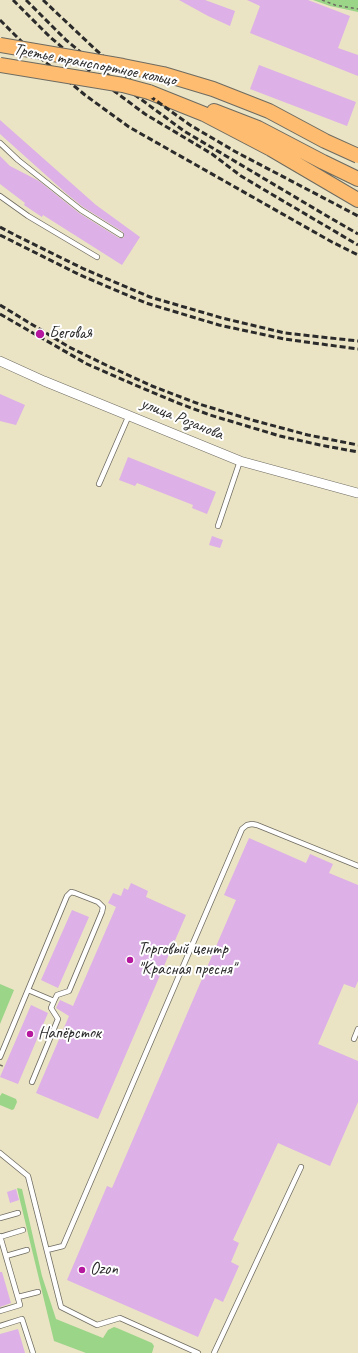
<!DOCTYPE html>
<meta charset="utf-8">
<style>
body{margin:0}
canvas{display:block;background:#eae3c4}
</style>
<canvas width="358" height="1353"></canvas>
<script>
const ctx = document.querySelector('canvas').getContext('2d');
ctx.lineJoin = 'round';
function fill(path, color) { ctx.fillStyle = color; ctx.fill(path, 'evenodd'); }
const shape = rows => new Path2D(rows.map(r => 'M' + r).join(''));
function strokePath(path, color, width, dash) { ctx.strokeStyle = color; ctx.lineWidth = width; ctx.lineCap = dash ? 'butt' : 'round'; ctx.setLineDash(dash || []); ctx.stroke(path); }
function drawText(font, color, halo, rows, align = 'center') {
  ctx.font = font + ' Caveat,sans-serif'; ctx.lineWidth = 4; ctx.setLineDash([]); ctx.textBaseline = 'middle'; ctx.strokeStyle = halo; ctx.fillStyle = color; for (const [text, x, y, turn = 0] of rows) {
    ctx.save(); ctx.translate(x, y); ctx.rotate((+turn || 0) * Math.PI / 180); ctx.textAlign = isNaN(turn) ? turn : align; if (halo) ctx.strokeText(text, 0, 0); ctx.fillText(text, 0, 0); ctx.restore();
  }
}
fill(shape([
 [313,0,358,0,358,12,330,6],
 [0,984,14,990,0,1024],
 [2,1093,16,1099,17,1102,14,1109,12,1110,0,1105,0,1096],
 [17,1188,22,1189,42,1276,56,1319,103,1338,108,1330,114,1327,117,1328,152,1343,154,1346,152,1353,86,1353,54,1341]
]), '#9bd588');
fill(shape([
 [179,0,205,0,235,11,230,26,208,16],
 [247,0,308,0,350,16,338,48,358,55,358,76,250,33,260,6],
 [259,65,356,102,347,126,250,89],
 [0,120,96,205,140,237,122,265,43,215,42,217,24,205,25,203,0,184,0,156,10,166,39,181,79,213,119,238,122,238,124,237,123,232,83,207,67,194,0,134],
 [0,394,25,405,16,425,0,421],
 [128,457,216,492,207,514,192,508,193,505,137,483,135,486,119,480],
 [212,536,223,540,220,548,209,545],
 [249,838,306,863,310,854,333,864,329,873,358,885,358,981,355,988,344,984,318,1044,358,1061,358,1102,330,1166,278,1143,233,1240,239,1243,231,1262,239,1266,223,1302,215,1298,198,1337,67,1280,107,1186,112,1188,236,900,224,895],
 [131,883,148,891,146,897,186,915,98,1119,36,1093,69,1016,56,1008,60,1000,73,1006,116,907,108,903,113,893,121,896,124,888,128,890],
 [72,910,89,917,58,988,41,980],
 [31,1005,48,1013,18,1084,0,1077],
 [16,1189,19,1200,10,1203,7,1192],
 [0,1272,2,1272,11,1303,0,1307],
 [18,1329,25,1353,0,1353,0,1334]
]), '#ddb0e7');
const lane = shape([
 [0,143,18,160,81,210,121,235],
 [0,196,28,216,97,257],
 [99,484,129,415],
 [218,526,240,461],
 [28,990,54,1001,51,1008,58,1019,32,1082],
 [354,1039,358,1029],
 [0,1057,67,896,71,892,75,893,98,902,103,907,102,912,69,991,57,995,54,1001],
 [0,1153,28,1176,61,1307,97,1325,120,1318,198,1353],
 [0,1218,18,1213],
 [0,1236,20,1305,0,1311],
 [0,1237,23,1230],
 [47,1250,63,1246,242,829,247,825,252,824,257,825,358,866],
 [6,1256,27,1250],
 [18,1297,38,1292],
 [0,1326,22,1319,33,1353],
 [214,1353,301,1167]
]);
const street = shape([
 [0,361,44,381,240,461,357,493]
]);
const primary = shape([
 [149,92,204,114,271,149,358,200],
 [214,111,258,128,323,162,358,179]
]);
strokePath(lane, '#6e6b61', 6);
strokePath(street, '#6e6b61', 10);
strokePath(primary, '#6e6b61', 16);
strokePath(shape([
 [322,0,335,5,358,9],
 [0,1065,5,1067]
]), '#6e6b61', 1.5, [3, 3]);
strokePath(lane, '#fff', 4.5);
strokePath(street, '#fff', 9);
strokePath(primary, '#fdbc6f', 14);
strokePath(shape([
 [13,0,50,37,110,88,145,114,212,154,241,176,273,195,358,245],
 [26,0,66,40,108,75,184,131,327,216,358,234],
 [43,0,96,50,144,92,190,125,236,152,358,216],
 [0,20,25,45,85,95,129,127,332,242,358,255],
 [0,227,17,236,84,269,150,297,222,318,285,333,358,341],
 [0,235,80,275,146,303,219,325,284,339,358,349],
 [0,305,69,347,108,366,152,386,199,404,252,420,308,435,358,445],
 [0,314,87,364,135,385,178,403,210,415,280,436,320,445,358,452]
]), '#2b2b2b', 3, [6, 3]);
const primaryBridge = shape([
 [0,45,123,66,163,74,213,89,269,111,325,141,358,156],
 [0,65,123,85,149,92]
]);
strokePath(primaryBridge, '#6e6b61', 16, []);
strokePath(primaryBridge, '#fdbc6f', 14);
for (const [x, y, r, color] of [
 [40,334,5,"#b5179e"],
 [130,960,4,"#b5179e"],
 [30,1034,4,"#b5179e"],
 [82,1270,4,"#b5179e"]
]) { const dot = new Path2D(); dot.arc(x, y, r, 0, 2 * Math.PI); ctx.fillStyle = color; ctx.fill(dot); strokePath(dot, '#fff', 1.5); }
drawText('17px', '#2b2b2b', '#fff', [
 ["Третье транспортное кольцо",95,65,11],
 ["улица Розанова",182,419,22]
]);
drawText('17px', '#2b2b2b', '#fff', [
 ["Беговая",49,334],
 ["Торговый центр",138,950],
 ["\"Красная пресня\"",138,970],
 ["Напёрсток",38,1034],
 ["Ozon",90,1270]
], 'left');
</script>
